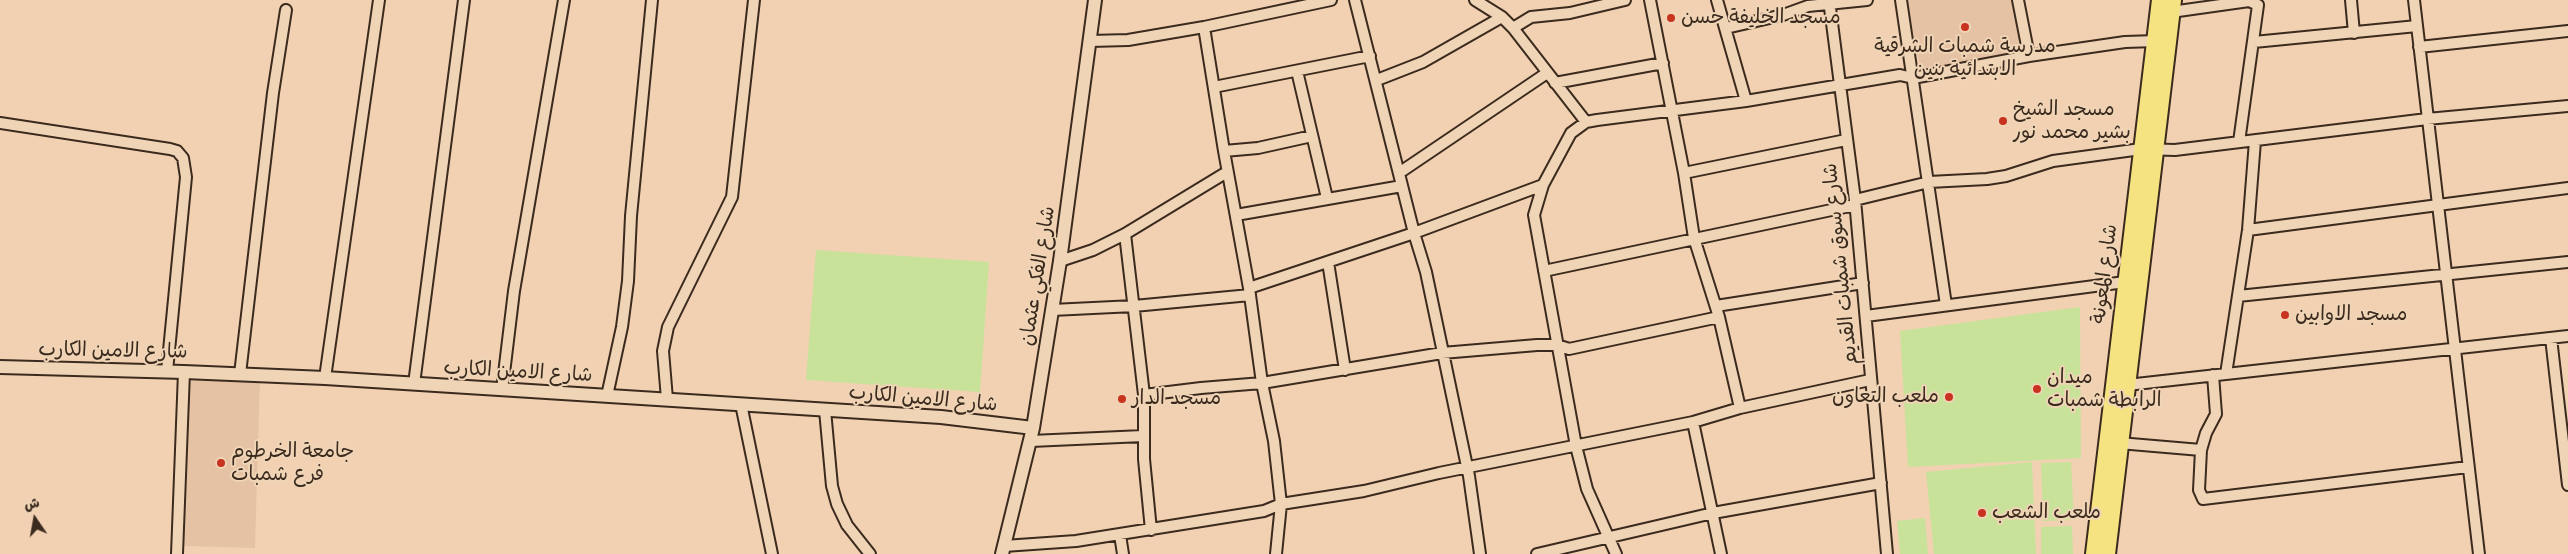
<!DOCTYPE html>
<meta charset="utf-8">
<style>
body{margin:0}
#map{position:relative;width:2568px;height:554px;overflow:hidden;background:#f2d1b2;font-family:Caveat,"Playpen Sans Arabic",sans-serif}
canvas{display:block}
.north{position:absolute;left:10px;top:494px;width:50px;height:50px;-webkit-text-stroke:4px #efd4b6;paint-order:stroke;rotate:348deg;font-size:14px;font-weight:700;line-height:20px;text-align:center;color:#3b2a1e}
.north::after{content:'';display:block;margin:auto;width:18px;height:22px;background:#3b2a1e;clip-path:polygon(50% 0,100% 100%,50% 72%,0 100%)}
</style>
<div id="map">
<canvas width="2568" height="554"></canvas>
<div class="north">ش</div>
</div>
<script>
const ctx = document.querySelector('canvas').getContext('2d');
ctx.lineJoin = 'round';
function fill(path, color) { ctx.fillStyle = color; ctx.fill(path, 'evenodd'); }
const shape = rows => new Path2D(rows.map(r => 'M' + r).join(''));
function strokePath(path, color, width, dash) { ctx.strokeStyle = color; ctx.lineWidth = width; ctx.lineCap = dash ? 'butt' : 'round'; ctx.setLineDash(dash || []); ctx.stroke(path); }
function drawText(font, color, halo, rows, align = 'center') {
  ctx.font = font + ' Caveat,"Playpen Sans Arabic",sans-serif'; ctx.lineWidth = 4; ctx.setLineDash([]); ctx.textBaseline = 'middle'; ctx.strokeStyle = halo; ctx.fillStyle = color; for (const [text, x, y, turn = 0] of rows) {
    ctx.save(); ctx.translate(x, y); ctx.rotate((+turn || 0) * Math.PI / 180); ctx.textAlign = isNaN(turn) ? turn : align; if (halo) ctx.strokeText(text, 0, 0); ctx.fillText(text, 0, 0); ctx.restore();
  }
}
fill(shape([
 [1907,0,2012,0,2023,53,1921,73],
 [187,379,260,380,255,548,183,546]
]), '#e5c2a3');
fill(shape([
 [816,250,989,262,980,392,806,380],
 [2080,307,2081,458,1908,467,1900,331],
 [2032,462,2036,554,1934,554,1926,472],
 [2071,462,2074,520,2043,521,2041,463],
 [1925,518,1928,554,1900,554,1897,521],
 [2072,526,2073,554,2041,554,2041,527]
]), '#c8e299');
const minor = shape([
 [1355,0,1414,233,1426,272,1469,476,1480,554],
 [1475,0,1502,17,1513,28,1586,122],
 [1650,0,1684,173,1694,238,1719,317,1740,408],
 [1717,0,1746,101],
 [1829,0,1855,200,1887,554],
 [1901,0,1946,305],
 [2018,0,2029,56],
 [2351,0,2354,33],
 [2414,0,2479,554],
 [2171,12,2249,1,2258,5,2239,142],
 [1204,27,1224,151,1249,288,1262,383,1274,441,1281,504,1276,554],
 [1513,28,1531,17,1570,13,1625,0],
 [1726,28,1783,15,1808,6,1867,0],
 [1090,41,1128,40,1204,27,1331,0],
 [2254,42,2417,26],
 [2419,47,2568,31],
 [1297,71,1327,198],
 [1377,80,1423,62,1502,17],
 [1555,83,1663,63],
 [1214,87,1370,56],
 [0,123,170,149,177,151,183,158,186,177,167,371],
 [1224,151,1258,148,1312,136],
 [1399,173,1547,73],
 [1684,173,1846,140],
 [1855,200,1929,182,1987,179,2006,176,2053,161,2141,149,2175,150,2427,119,2568,106],
 [1236,215,1402,186],
 [2248,230,2568,188],
 [1125,234,1144,395,1144,459,1151,530],
 [1060,261,1093,250,1125,234,1227,172],
 [1328,262,1345,370],
 [1544,271,1855,205],
 [1249,288,1414,233,1543,185],
 [2238,296,2568,262],
 [1716,306,1863,283],
 [1052,310,1134,306,1250,295],
 [1866,316,2125,282],
 [2551,338,2568,485],
 [240,374,273,93,286,10],
 [2226,374,2248,230,2255,141],
 [2213,375,2216,414,2206,433,2201,450,2199,490,2203,499,2468,467],
 [325,378,379,0],
 [414,384,464,0],
 [2127,385,2568,336],
 [502,390,514,291,564,0],
 [1144,395,1201,388,1262,383,1442,353,1537,345,1557,345,1569,349,1719,317],
 [607,396,622,327,628,281,631,216,652,0],
 [667,399,663,351,668,327,732,197,754,0],
 [741,404,772,554],
 [825,410,832,486,837,504,847,525,870,554],
 [1693,422,1721,554],
 [1031,441,1143,436],
 [2119,443,2201,450],
 [1120,535,1123,554],
 [1004,546,1076,541,1264,511,1281,504,1364,491,1439,473,1693,422,1740,408,1870,380],
 [177,554,184,372],
 [1537,554,1713,513,1881,483],
 [1616,554,1587,489,1576,446,1534,215,1543,185,1571,133,1586,122,1597,120,1746,101,1900,75,1913,78,2029,56,2125,42,2156,41]
]);
const tertiary = shape([
 [0,367,184,372,325,378,941,417,1033,428],
 [1002,554,1033,428,1060,261,1095,0]
]);
const trunk = shape([
 [2094,554,2160,0],
 [2107,554,2173,0]
]);
strokePath(minor, '#3b2a1e', 14);
strokePath(tertiary, '#3b2a1e', 16);
strokePath(trunk, '#3b2a1e', 20);
strokePath(minor, '#efd4b6', 10);
strokePath(tertiary, '#efd4b6', 12);
strokePath(trunk, '#f5e382', 16);
for (const [x, y, r, color] of [
 [1671,18,5,"#c8321e"],
 [1965,27,5,"#c8321e"],
 [2003,121,5,"#c8321e"],
 [2285,315,5,"#c8321e"],
 [2037,389,5,"#c8321e"],
 [1949,397,5,"#c8321e"],
 [1122,399,5,"#c8321e"],
 [221,463,5,"#c8321e"],
 [1982,513,5,"#c8321e"]
]) { const dot = new Path2D(); dot.arc(x, y, r, 0, 2 * Math.PI); ctx.fillStyle = color; ctx.fill(dot); strokePath(dot, '#efd4b6', 2); }
drawText('20px', '#3b2a1e', '#efd4b6', [
 ["مسجد الخليفة حسن",1681,18],
 ["مدرسة شمبات الشرقية",1965,47,"center"],
 ["الابتدائية بنين",1965,70,"center"],
 ["مسجد الشيخ",2013,110],
 ["بشير محمد نور",2013,133],
 ["مسجد الاوابين",2295,315],
 ["ميدان",2047,378],
 ["الرابطة شمبات",2047,401],
 ["ملعب التعاون",1939,397,"right"],
 ["مسجد الدار",1132,399],
 ["جامعة الخرطوم",231,452],
 ["فرع شمبات",231,475],
 ["ملعب الشعب",1992,513]
], 'left');
drawText('20px', '#3b2a1e', '#efd4b6', [
 ["شارع سوق شمبات القديم",1841,264,-96],
 ["شارع المعونة",2105,274,-83],
 ["شارع الفكي عثمان",1038,276,-81],
 ["شارع الامين الكارب",113,351,1],
 ["شارع الامين الكارب",518,372,3],
 ["شارع الامين الكارب",923,399,5]
]);
</script>
